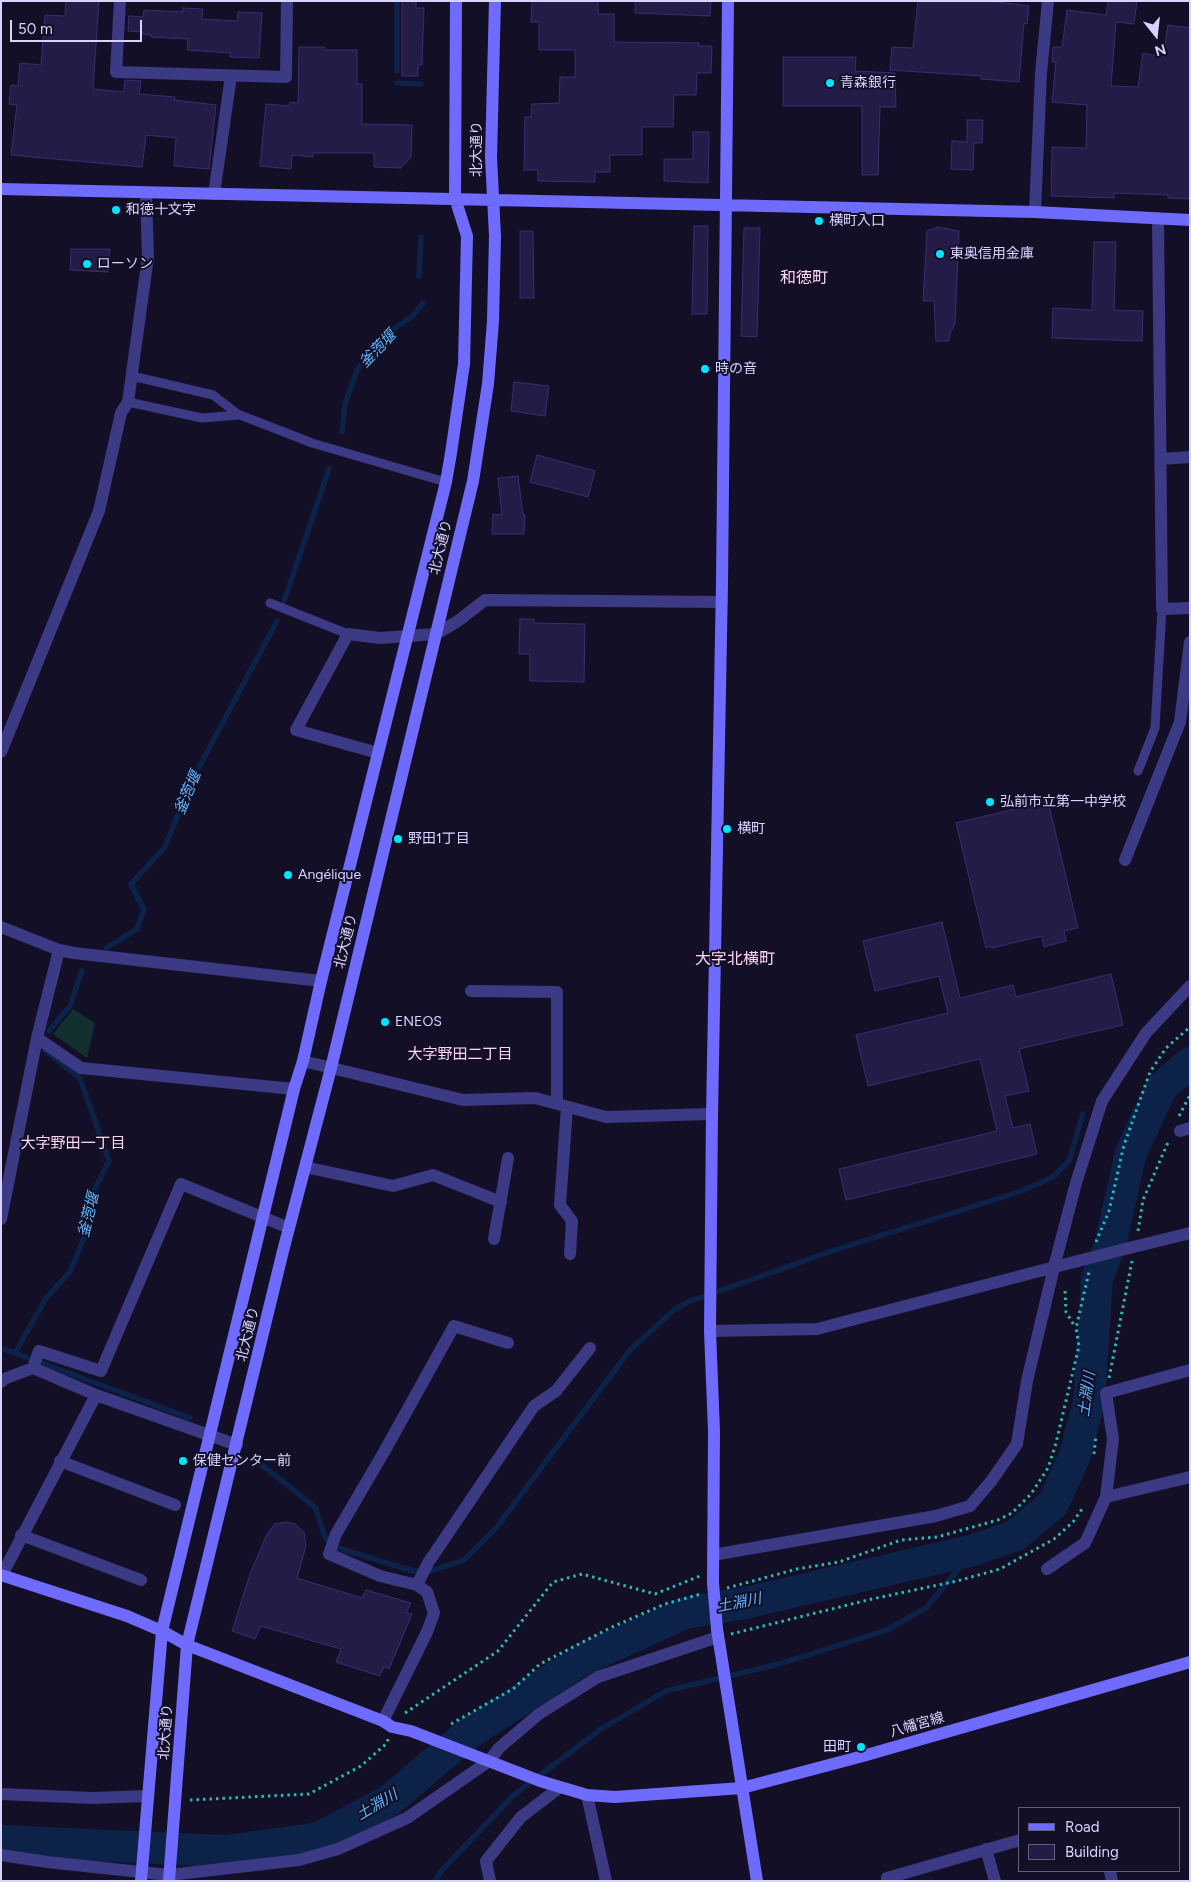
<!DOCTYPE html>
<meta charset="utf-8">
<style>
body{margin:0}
#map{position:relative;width:1191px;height:1882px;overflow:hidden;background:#130f26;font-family:Figtree,sans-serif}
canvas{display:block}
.frame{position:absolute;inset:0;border:2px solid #d9d4ff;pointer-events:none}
.legend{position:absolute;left:1018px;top:1807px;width:162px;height:65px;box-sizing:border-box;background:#130f26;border:1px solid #625e7d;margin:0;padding:6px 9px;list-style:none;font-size:15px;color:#d9d4ff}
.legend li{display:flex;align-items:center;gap:10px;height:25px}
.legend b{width:25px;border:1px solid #625e7d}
.north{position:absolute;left:1131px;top:10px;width:50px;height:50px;-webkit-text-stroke:4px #130f26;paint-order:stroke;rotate:164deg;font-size:14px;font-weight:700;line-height:20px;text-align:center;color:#d9d4ff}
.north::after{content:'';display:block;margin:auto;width:18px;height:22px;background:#d9d4ff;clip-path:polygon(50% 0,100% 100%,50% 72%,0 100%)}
.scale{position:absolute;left:10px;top:20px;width:132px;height:22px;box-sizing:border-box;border:2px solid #d9d4ff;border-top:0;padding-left:6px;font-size:15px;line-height:18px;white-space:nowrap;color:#d9d4ff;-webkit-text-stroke:4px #130f26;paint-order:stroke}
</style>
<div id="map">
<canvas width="1191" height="1882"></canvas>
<div class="frame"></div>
<ul class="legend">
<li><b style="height:6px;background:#6f6bff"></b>Road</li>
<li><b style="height:14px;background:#241b47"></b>Building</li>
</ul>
<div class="north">N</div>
<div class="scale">50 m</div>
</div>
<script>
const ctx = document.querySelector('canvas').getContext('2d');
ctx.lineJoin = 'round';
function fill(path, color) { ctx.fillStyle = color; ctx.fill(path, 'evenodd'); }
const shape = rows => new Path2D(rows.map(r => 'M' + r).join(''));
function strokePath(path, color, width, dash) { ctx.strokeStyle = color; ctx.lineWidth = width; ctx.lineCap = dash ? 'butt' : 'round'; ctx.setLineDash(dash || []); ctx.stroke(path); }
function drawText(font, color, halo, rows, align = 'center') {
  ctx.font = font + ' Figtree,"Noto Sans JP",sans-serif'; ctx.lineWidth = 4; ctx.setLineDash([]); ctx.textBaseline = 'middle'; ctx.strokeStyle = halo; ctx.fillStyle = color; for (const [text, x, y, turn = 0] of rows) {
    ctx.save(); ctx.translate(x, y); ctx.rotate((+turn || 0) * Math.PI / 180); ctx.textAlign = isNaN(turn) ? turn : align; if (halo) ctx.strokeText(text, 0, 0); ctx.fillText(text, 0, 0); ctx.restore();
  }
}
fill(shape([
 [73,1009,95,1023,87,1058,53,1034]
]), '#12302f');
strokePath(shape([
 [397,71,397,1],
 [397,83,421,84],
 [419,276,421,237],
 [342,432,345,404,358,368,395,328,414,315,423,303],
 [284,601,329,469],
 [106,948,137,929,144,910,131,884,165,847,191,782,277,621],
 [49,1031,70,1006,82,970],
 [1,1348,190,1418],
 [15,1353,46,1298,70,1272,90,1223,91,1197,109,1161,80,1078,46,1051],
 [258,1462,315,1507,325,1537,338,1548,413,1571,433,1570,464,1560,496,1528,630,1350,674,1310,688,1302,835,1250,1022,1191,1053,1177,1069,1161,1083,1114],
 [435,1881,442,1870,514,1795,601,1729,666,1691,779,1664,887,1630,927,1607,974,1550]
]), '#0c2248', 5.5);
strokePath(shape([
 [1,1841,226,1851,319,1838,389,1801,469,1733,582,1660,685,1613,745,1603,974,1550,1016,1535,1053,1504,1075,1455,1089,1401,1097,1279,1110,1245,1131,1153,1161,1088,1190,1063]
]), '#0c2248', 32);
const building = shape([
 [66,1,99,1,93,89,124,92,125,80,141,81,139,94,175,97,174,100,216,105,209,169,174,166,176,138,146,135,142,167,11,155,17,105,9,104,11,85,18,86,20,63,41,65,45,15,65,16,66,1],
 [402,1,416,1,416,8,424,8,422,65,418,65,418,76,402,76,402,1],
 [532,1,598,1,598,14,614,14,614,42,699,43,698,46,712,46,711,73,697,73,696,95,674,95,673,127,642,127,642,155,610,155,610,172,595,172,595,182,538,181,538,170,524,170,525,117,531,117,532,104,559,103,560,77,575,77,575,50,539,50,539,22,531,22,532,1],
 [635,1,711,1,710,16,635,13,635,1],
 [918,1,990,1,1029,6,1027,24,1024,23,1019,82,981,79,981,76,890,70,892,47,913,48,918,1],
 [1108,1,1137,1,1134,24,1116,22,1111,86,1138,87,1143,53,1163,57,1168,25,1190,28,1190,199,1168,198,1168,195,1114,193,1114,198,1051,196,1052,147,1086,148,1087,105,1052,102,1056,62,1052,62,1053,47,1062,47,1067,10,1106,15,1108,1],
 [183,8,203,9,202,19,237,21,238,12,262,13,259,58,230,57,230,53,187,50,188,39,151,37,151,35,142,34,142,32,128,31,129,16,143,17,144,10,183,12,183,8],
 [299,47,325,47,325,50,357,50,357,84,362,84,362,124,412,125,411,157,401,168,374,167,374,153,313,153,313,157,292,155,291,169,260,166,266,104,289,106,290,102,298,103,299,47],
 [783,57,856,57,855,71,895,73,896,107,880,107,878,175,862,175,862,106,783,106,783,57],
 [967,120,983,120,982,143,974,143,973,170,951,169,952,141,967,142,967,120],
 [693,132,709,132,708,183,664,181,664,159,693,159,693,132],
 [694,226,708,226,707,314,692,314,694,226],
 [938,227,959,231,955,324,950,333,949,341,936,341,934,301,923,301,927,231,938,227],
 [744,228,760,228,757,337,741,336,744,228],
 [520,231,533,231,534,298,520,298,520,231],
 [1094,242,1116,242,1114,310,1143,311,1142,341,1052,338,1053,308,1092,310,1094,242],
 [71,249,110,249,108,272,70,270,71,249],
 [514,382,549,386,545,416,511,411,514,382],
 [537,455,595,471,588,497,530,482,537,455],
 [518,476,523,515,525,515,524,534,492,534,493,514,502,515,498,478,518,476],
 [520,619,534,619,534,623,585,624,584,682,530,681,530,654,519,654,520,619],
 [1048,801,1078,928,1064,931,1066,941,1044,947,1042,936,992,948,991,946,986,948,956,823,1048,801],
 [942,922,960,998,1013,985,1016,997,1111,974,1123,1025,1019,1049,1029,1091,1005,1096,1013,1128,1030,1124,1037,1154,846,1200,839,1169,997,1131,980,1059,868,1086,856,1035,948,1013,939,976,875,991,863,941,942,922],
 [286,1522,295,1524,304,1532,306,1546,297,1578,362,1598,366,1590,411,1603,406,1612,412,1614,389,1669,384,1666,380,1676,336,1662,341,1649,261,1626,255,1639,232,1631,250,1574,267,1534,275,1524,286,1522]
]);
fill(building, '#241b47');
strokePath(building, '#3b2d73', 1);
strokePath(shape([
 [1179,1116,1190,1095],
 [1138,1231,1143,1200,1169,1140],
 [1096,1242,1109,1211,1124,1145,1150,1072,1166,1048,1190,1027],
 [1065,1291,1066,1312,1075,1327],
 [1109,1378,1132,1261],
 [1094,1454,1096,1435],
 [727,1588,797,1569,839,1562,901,1540,937,1537,998,1520,1012,1513,1031,1494,1048,1468,1056,1443,1079,1346,1076,1328,1089,1272],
 [731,1634,872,1599,957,1581,1000,1569,1054,1539,1073,1522,1084,1506],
 [405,1713,498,1651,553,1582,582,1574,655,1594,700,1576],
 [451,1724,513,1689,540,1664,612,1627,665,1604,701,1594],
 [190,1800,309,1794,361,1766,387,1743,388,1739]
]), '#2fb8b0', 3, [2.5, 4]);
strokePath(shape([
 [128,402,202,418,239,415,213,395,132,376],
 [235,413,312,443,446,482],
 [270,603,348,634],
 [1138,771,1155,728,1162,609]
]), '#3d3a85', 9);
strokePath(shape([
 [120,1,116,72,286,77,287,1],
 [214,194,231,76],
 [1035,212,1041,73,1048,1],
 [1158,219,1162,609,1190,608],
 [1161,459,1190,457],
 [1,752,99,511,121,413,128,402,148,257,146,193],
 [378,753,296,730,348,634,380,638,436,634,458,621,485,600,722,602],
 [1125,860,1180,722,1190,642],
 [1,927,59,950,74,953,321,981],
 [471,991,557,992,557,1104],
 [37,1038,81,1068,294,1089],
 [303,1061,463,1100,535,1098,606,1117,712,1114],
 [567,1107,560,1205,572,1221,570,1254],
 [1180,1131,1190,1128],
 [305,1167,393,1186,433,1175,501,1202],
 [1,1219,37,1038,59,950],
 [494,1239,508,1158],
 [1129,1248,1190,1233],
 [710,1331,817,1329,1078,1261],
 [33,1368,39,1351,101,1371,181,1184,289,1228],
 [1,1382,4,1379,33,1368,96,1395,237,1445],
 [60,1461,175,1505],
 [1106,1497,1190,1477],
 [21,1535,141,1580],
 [713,1555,936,1516,970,1506,992,1480,1017,1444,1027,1381,1054,1267,1076,1183,1102,1101,1146,1033,1190,986],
 [1047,1569,1085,1543,1106,1497,1113,1439,1106,1393,1190,1370],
 [2,1575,96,1395],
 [417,1585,428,1563,534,1406,556,1391,590,1348],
 [383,1721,427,1632,434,1613,427,1592,417,1585,380,1576,329,1554,336,1534,384,1452,454,1326,508,1343],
 [1,1794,92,1798,147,1796],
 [587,1795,606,1881],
 [986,1849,995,1881],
 [1,1855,47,1862,169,1875,299,1860,338,1849,407,1818,489,1761,499,1748,539,1714,598,1677,718,1637],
 [1110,1871,1112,1881],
 [490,1881,486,1861,521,1817,559,1788],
 [887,1881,887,1878,1020,1840]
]), '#3d3a85', 12);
strokePath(shape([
 [1,189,1035,212,1190,220],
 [1,1575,127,1616,162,1631,187,1645,383,1721,392,1727,411,1731,540,1781,587,1795,615,1797,742,1788,863,1756,1190,1662],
 [713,1583,714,1431,710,1331,712,1114,722,583,728,1],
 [717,1629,757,1881],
 [141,1881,162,1631,294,1089,303,1061,321,981,446,482,451,453,464,364,467,236,455,198,456,1],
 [169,1881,187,1645,283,1251,331,1068,473,481,488,384,493,321,495,236,491,157,495,1]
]), '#6f6bff', 12);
strokePath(shape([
 [1078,1261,1129,1248]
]), '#3d3a85', 12);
strokePath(shape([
 [713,1583,717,1629]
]), '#6f6bff', 12);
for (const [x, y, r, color] of [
 [830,83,5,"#00e5ff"],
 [116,210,5,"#00e5ff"],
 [819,221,5,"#00e5ff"],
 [940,254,5,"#00e5ff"],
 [87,264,5,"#00e5ff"],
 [705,369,5,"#00e5ff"],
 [990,802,5,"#00e5ff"],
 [727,829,5,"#00e5ff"],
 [398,839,5,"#00e5ff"],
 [288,875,5,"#00e5ff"],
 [385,1022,5,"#00e5ff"],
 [183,1461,5,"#00e5ff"],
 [861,1747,5,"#00e5ff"]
]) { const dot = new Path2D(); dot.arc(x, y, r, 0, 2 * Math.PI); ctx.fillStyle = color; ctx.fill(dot); strokePath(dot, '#130f26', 2); }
drawText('14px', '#d9d4ff', '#130f26', [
 ["青森銀行",840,83],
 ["和徳十文字",126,210],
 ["横町入口",829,221],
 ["東奥信用金庫",950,254],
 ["ローソン",97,264],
 ["時の音",715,369],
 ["弘前市立第一中学校",1000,802],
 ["横町",737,829],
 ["野田1丁目",408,839],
 ["Angélique",298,875],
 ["ENEOS",395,1022],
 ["保健センター前",193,1461],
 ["田町",851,1747,"right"]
], 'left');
drawText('14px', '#d9d4ff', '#130f26', [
 ["北大通り",477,149,-90],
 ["北大通り",441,547,-76],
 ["北大通り",346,941,-76],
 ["北大通り",248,1334,-76],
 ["八幡宮線",917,1725,-16],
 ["北大通り",166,1732,-86]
]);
drawText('italic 15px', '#62b6ff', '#130f26', [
 ["釜萢堰",378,349,-46],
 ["釜萢堰",188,793,-67],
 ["釜萢堰",89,1215,-76],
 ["土淵川",1087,1394,-82],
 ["土淵川",739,1603,-11],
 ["土淵川",377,1805,-31]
]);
drawText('15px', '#ffd6f0', '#130f26', [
 ["大字野田二丁目",460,1055],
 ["大字野田一丁目",73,1144]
]);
drawText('16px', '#ffd6f0', '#130f26', [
 ["和徳町",804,278],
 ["大字北横町",735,959]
]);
</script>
